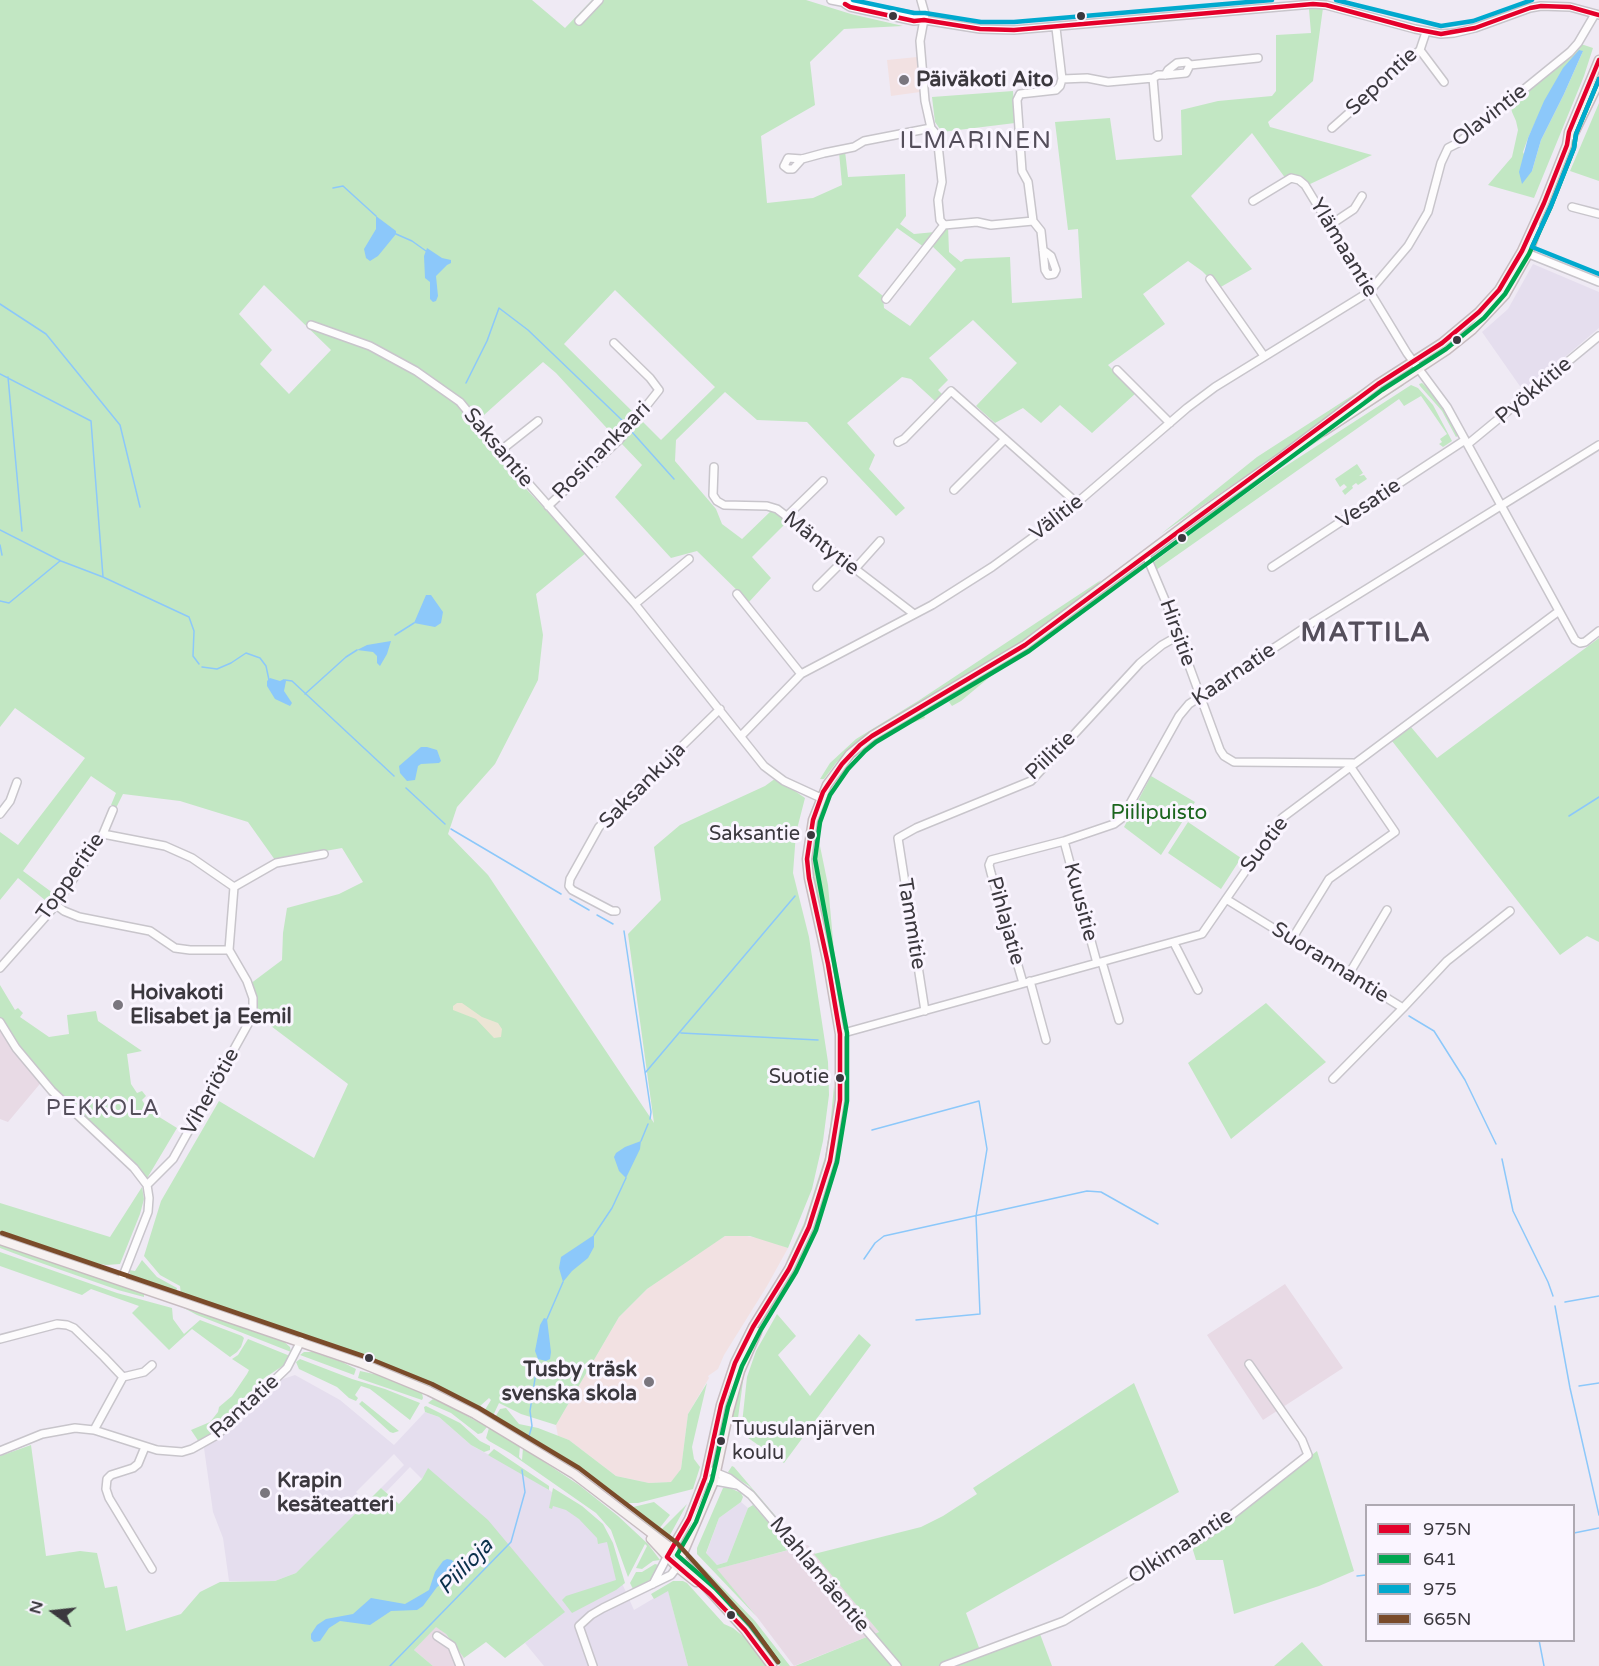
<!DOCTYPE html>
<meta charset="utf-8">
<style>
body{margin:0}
#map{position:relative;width:1599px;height:1666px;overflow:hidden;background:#efeaf4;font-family:"Varela Round",sans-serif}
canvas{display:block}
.legend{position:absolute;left:1365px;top:1504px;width:210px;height:138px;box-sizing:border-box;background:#faf5ff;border:2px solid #aea9b2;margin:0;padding:8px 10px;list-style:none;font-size:18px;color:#3b383e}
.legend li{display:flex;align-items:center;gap:12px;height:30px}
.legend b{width:30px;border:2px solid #aea9b2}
.north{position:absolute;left:24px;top:1582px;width:60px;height:60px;-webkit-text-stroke:4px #faf5ff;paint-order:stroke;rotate:285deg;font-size:16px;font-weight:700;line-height:24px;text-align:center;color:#3b383e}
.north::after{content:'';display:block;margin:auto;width:21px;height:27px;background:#3b383e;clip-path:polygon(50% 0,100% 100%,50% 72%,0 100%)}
</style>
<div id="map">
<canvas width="1599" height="1666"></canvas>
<ul class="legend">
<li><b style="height:8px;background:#e4002b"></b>975N</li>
<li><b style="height:8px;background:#00a651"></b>641</li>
<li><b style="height:8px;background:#00a9ce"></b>975</li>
<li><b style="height:8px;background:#7a4b2a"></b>665N</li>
</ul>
<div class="north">N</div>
</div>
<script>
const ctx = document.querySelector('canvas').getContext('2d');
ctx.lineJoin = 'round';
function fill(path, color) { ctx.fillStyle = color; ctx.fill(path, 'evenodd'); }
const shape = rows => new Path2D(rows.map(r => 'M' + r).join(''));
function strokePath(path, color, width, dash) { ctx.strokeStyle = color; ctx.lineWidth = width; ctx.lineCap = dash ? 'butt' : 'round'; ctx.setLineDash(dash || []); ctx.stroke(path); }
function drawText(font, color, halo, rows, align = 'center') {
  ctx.font = font + ' "Varela Round",sans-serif'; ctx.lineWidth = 6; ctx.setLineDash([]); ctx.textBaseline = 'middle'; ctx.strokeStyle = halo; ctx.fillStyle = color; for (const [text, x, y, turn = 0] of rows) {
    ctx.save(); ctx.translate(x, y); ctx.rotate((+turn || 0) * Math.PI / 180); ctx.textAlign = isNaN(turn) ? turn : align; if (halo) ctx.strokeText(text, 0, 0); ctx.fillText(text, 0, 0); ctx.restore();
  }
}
fill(shape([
 [1533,264,1599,292,1599,328,1524,392,1482,332,1508,309],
 [295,1375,340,1400,394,1445,425,1412,439,1417,471,1445,531,1478,595,1521,611,1543,621,1581,634,1610,668,1590,688,1666,544,1666,525,1643,564,1612,511,1549,428,1469,422,1479,410,1467,386,1492,381,1488,404,1465,394,1454,356,1492,366,1503,296,1573,275,1581,229,1581,223,1538,213,1512,204,1448,223,1435,280,1380],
 [741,1502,748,1508,727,1562,717,1565,706,1554,719,1518]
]), '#e5deee');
fill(shape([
 [0,1017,18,1047,44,1079,8,1122,0,1119],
 [1285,1284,1343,1368,1263,1420,1207,1335],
 [808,1545,879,1632,794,1666,757,1617,716,1569],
 [436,1626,446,1634,464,1658,456,1666,433,1666,414,1650]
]), '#e8dae5');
fill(shape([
 [917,57,920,92,891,96,887,60],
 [741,1235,764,1239,788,1248,767,1286,724,1355,718,1369,708,1376,709,1378,688,1414,681,1469,672,1482,649,1483,616,1476,569,1440,558,1436,556,1425,619,1317,647,1289,698,1253,725,1236]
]), '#f2e1e2');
fill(shape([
 [0,0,532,0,565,28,592,0,806,0,851,14,903,26,844,29,810,62,815,105,761,136,767,203,813,198,842,185,839,152,845,151,848,177,905,174,906,216,900,224,914,234,935,232,924,247,897,228,858,276,883,296,884,308,910,326,956,269,931,245,944,226,948,226,949,252,961,262,965,259,1010,257,1012,303,1082,298,1078,229,1068,230,1055,122,1110,118,1116,160,1182,155,1181,110,1218,101,1272,96,1276,91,1276,35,1311,33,1309,9,1323,8,1313,81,1268,122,1270,127,1372,155,1308,185,1301,177,1291,176,1286,179,1252,133,1191,196,1252,269,1219,288,1202,271,1188,261,1143,294,1165,324,1108,365,1136,393,1092,433,1060,405,1041,423,1023,408,995,423,976,406,1017,363,973,320,929,358,948,380,938,390,943,395,936,402,911,379,902,377,847,423,875,455,869,469,905,508,896,516,807,422,757,420,725,392,676,440,675,461,716,509,722,524,742,539,772,510,787,522,752,557,771,578,749,602,697,551,671,558,615,497,642,465,621,443,640,419,661,440,715,387,615,290,564,344,635,414,620,435,615,437,556,373,543,362,484,415,471,406,467,411,500,461,586,553,536,594,543,635,538,680,495,764,457,807,448,834,488,875,654,1123,628,934,661,900,654,847,680,825,765,786,776,778,805,798,796,833,793,873,809,937,828,1062,829,1095,823,1141,812,1189,788,1248,750,1236,725,1236,647,1289,619,1317,556,1425,521,1414,499,1403,492,1418,483,1413,491,1400,489,1398,479,1407,472,1407,446,1393,351,1352,254,1317,181,1295,180,1286,160,1275,144,1256,161,1201,219,1101,314,1158,348,1084,255,1014,250,984,282,960,283,933,287,908,339,894,363,882,342,848,275,860,248,822,180,801,123,794,116,808,111,805,116,793,91,776,23,871,57,896,51,905,18,878,0,900,0,832,18,845,85,758,15,708,0,727],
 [264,285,331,350,289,394,260,364,272,350,239,314],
 [1578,43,1593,48,1584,76,1534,198,1488,185,1512,157,1518,130,1516,121,1512,112,1510,103],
 [1583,51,1564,94,1541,140,1532,171,1523,152,1528,138,1535,123],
 [1013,91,1015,123,942,132,935,122,932,97],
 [1599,103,1599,181,1570,171],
 [1404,382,1404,385,1283,464,1185,534,1201,519,1288,458],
 [1422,383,1437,397,1445,409,1459,435,1456,437,1442,411,1420,386,1419,384],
 [1370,384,1305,435,1161,534,1257,457],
 [1411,385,1418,388,1433,405,1452,441,1443,447,1439,444,1442,442,1440,439,1447,434,1421,396,1404,406,1399,399,1156,570,1154,562,1212,518,1275,473],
 [1357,464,1363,473,1359,476,1364,475,1367,479,1358,485,1356,483,1352,486,1353,488,1345,495,1342,491,1347,487,1344,484,1340,487,1335,479],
 [1135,569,1136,571,1049,639,991,676,961,701,952,706,949,702,966,687,1069,620],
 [1101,580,1091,592,1060,616,1013,648,882,725,858,741,836,763,824,779,820,779,830,763,856,739,918,701],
 [1599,638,1599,942,1587,936,1560,955,1392,741,1411,727,1437,758],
 [920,713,924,715,925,718,899,728,878,741,855,763,837,787,834,786,845,771,868,746,879,737],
 [1151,776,1195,802,1161,855,1124,827],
 [821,816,824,817,819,835,820,846,828,885,834,951,841,986,835,973,815,884,813,864,816,836],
 [1188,822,1241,858,1221,889,1168,853],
 [0,985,15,1010,18,1008,23,1013,20,1017,49,1037,69,1034,67,1015,96,1011,98,1021,142,1051,127,1054,131,1084,137,1093,142,1091,146,1096,142,1100,147,1108,150,1105,157,1112,156,1115,177,1128,146,1180,136,1166,44,1079,18,1047,0,1017],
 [1266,1003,1326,1062,1231,1139,1188,1063],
 [847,1050,847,1103,843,1137,835,1174,821,1218,798,1268,797,1265,819,1217,833,1174,841,1136,845,1103],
 [834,1086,836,1099,827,1158,806,1224,785,1264,804,1223,825,1157,830,1127],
 [142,1187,144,1199,140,1214,120,1264,106,1265,78,1260,0,1234,0,1203,110,1237],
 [0,1244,144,1294,144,1297,118,1290,24,1257,0,1248],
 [0,1252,117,1293,172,1308,173,1319,184,1334,200,1320,242,1336,244,1338,241,1347,237,1352,230,1357,192,1329,169,1350,132,1313,139,1306,91,1289,82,1295,0,1266],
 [142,1260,157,1277,177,1288,176,1294,131,1276,129,1270,135,1271],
 [791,1277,792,1279,757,1341,744,1374,738,1418,735,1421,730,1421,742,1373,755,1340],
 [182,1307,282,1340,290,1347,291,1352,197,1315],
 [777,1314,796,1336,778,1355,810,1396,859,1334,871,1345,784,1463,741,1433,747,1377,756,1351],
 [248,1339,290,1356,289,1358,284,1365,263,1379,261,1386,218,1429,199,1442,191,1430,210,1422,218,1412,219,1407,232,1396,247,1374,249,1370,232,1359,238,1355],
 [304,1352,313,1352,342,1362,356,1369,354,1375,300,1355],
 [300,1359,352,1379,385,1389,420,1403,410,1420,370,1389,361,1386,355,1395,358,1398,356,1401,349,1398,337,1387,299,1369,296,1362],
 [360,1371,383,1376,422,1393,423,1398,422,1400,358,1378],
 [707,1383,692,1447,694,1459,700,1467,693,1489,638,1503,625,1503,586,1475,494,1419,500,1409,506,1408,519,1424,538,1428,569,1440,616,1476,649,1483,671,1482,681,1469,688,1414],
 [1134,1383,1179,1492,966,1613,981,1653,1040,1634,1052,1666,795,1666,879,1632,814,1554,921,1527,943,1516,977,1494,973,1488],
 [433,1399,449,1406,487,1427,482,1433,478,1434,451,1413,428,1403],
 [362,1401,399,1431,393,1433,390,1432,359,1404],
 [426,1406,460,1423,480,1441,490,1446,490,1450,484,1452,471,1445,439,1417,425,1412,424,1407],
 [489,1428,520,1446,519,1457,522,1460,523,1448,579,1485,618,1516,648,1544,660,1560,653,1561,642,1569,636,1568,647,1546,645,1544,628,1577,611,1530,596,1513,510,1453,489,1441,486,1438],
 [31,1445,46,1556,80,1551,97,1553,105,1588,117,1586,126,1631,181,1614,200,1592,220,1582,275,1581,296,1573,381,1488,399,1504,422,1479,428,1468,488,1520,565,1612,505,1658,486,1642,464,1658,446,1634,436,1627,414,1650,433,1666,0,1666,0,1456],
 [494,1449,549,1486,549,1490,488,1455],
 [1317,1451,1354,1571,1319,1586,1234,1614,1223,1560,1196,1560,1192,1547],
 [732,1466,734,1467,802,1547,749,1486,730,1474,728,1472],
 [728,1487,741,1493,743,1497,741,1502,719,1518,706,1553,717,1565,727,1562,748,1508,753,1505,792,1549,717,1569,757,1617,697,1554,697,1548,723,1488],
 [553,1488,582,1506,603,1524,613,1543,625,1583,616,1590,572,1613,562,1600,566,1596,616,1580,607,1542,598,1544,597,1538,579,1519,566,1510,553,1506,552,1509,549,1508],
 [654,1502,670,1515,658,1530,659,1532,687,1504,670,1535,662,1536,629,1508],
 [691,1555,755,1621,790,1666,780,1666,746,1623,694,1564],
 [655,1564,659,1565,651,1579,634,1591,630,1583,636,1572,642,1572],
 [673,1581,683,1581,687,1583,724,1624,733,1628,744,1637,768,1666,688,1666,668,1591,654,1599,651,1594],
 [1302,1642,1323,1666,1274,1666]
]), '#c2e7c3');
fill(shape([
 [457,1003,462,1003,482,1017,498,1023,502,1029,501,1037,494,1038,476,1019,453,1010,453,1006]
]), '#ece5d5');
fill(shape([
 [1579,50,1583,51,1564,94,1541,140,1532,171,1522,184,1519,172,1528,138,1544,101,1563,68],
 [376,216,396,231,396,234,378,256,370,261,366,258,364,249,376,229],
 [427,248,442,258,451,260,451,263,447,265,436,276,438,296,436,301,433,302,430,299,430,282,425,278,424,256],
 [426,595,431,595,443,612,441,623,435,627,414,623],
 [391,641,387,654,380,666,377,663,377,656,373,652,357,650,367,645],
 [270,678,280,681,284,679,286,681,284,691,292,703,290,706,275,699,267,686,267,681],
 [421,747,427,747,437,750,441,761,439,763,421,764,418,766,415,780,407,781,400,773,399,766],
 [641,1141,640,1149,626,1178,619,1171,614,1157,616,1153,625,1147],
 [594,1235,594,1247,588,1258,572,1271,563,1282,559,1268,561,1257],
 [544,1318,547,1319,551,1352,550,1359,546,1361,538,1359,535,1351,540,1325],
 [447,1559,452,1560,457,1567,455,1575,437,1587,423,1606,417,1610,391,1611,370,1625,340,1621,329,1628,320,1641,314,1642,311,1639,311,1634,317,1625,326,1619,353,1614,371,1598,405,1604,424,1593,429,1590,435,1572,443,1561]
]), '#8cc8fa');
strokePath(shape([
 [333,188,343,186,376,216],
 [396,234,412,241,426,251],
 [0,304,46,334,120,425,140,507],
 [0,374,91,421,103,577],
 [8,377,22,531],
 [466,383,487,341,499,308,528,330,626,424],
 [632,432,674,479],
 [0,530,61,561,103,577,189,617,194,631,193,656,199,664],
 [0,545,2,555],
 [0,601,9,603,60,561],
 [395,635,414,623],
 [202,667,217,669,231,663,246,653,260,658,266,666,269,680],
 [285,680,292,681,394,776],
 [305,694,346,657,357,650],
 [406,788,445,824],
 [1569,816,1599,797],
 [451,829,561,894],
 [570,899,589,910],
 [597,915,613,924],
 [624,931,651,1112,650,1119],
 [1409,1016,1434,1031,1465,1080,1496,1144],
 [681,1033,818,1040],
 [645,1073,795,896],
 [872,1130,979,1101,987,1149,976,1216,980,1314,916,1320],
 [641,1141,648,1124],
 [1502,1159,1513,1211,1548,1282,1553,1296],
 [594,1235,612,1208,626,1178],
 [864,1259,875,1243,884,1236,1087,1191,1101,1192,1158,1224],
 [1565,1302,1599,1296],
 [1555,1306,1570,1388,1599,1515],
 [547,1319,563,1282],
 [1579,1386,1599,1383],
 [529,1436,532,1426,530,1411,538,1359],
 [1574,1533,1599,1528],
 [1357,1576,1366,1575],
 [1539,1640,1544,1666],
 [390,1666,511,1542,525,1492,522,1470]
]), '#8cc8fa', 1.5);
const minor = shape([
 [831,0,915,16,921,19],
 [921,0,925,14,920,41,925,101,931,128,937,135,942,182,938,200,940,220,944,225],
 [845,4,850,7,914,21,924,20,980,29,1014,30,1313,4,1326,5,1415,29,1441,34,1454,33,1475,28,1530,8,1541,6,1570,7,1599,15],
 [579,21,599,0],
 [1420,50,1444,82],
 [1190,65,1258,58],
 [1153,78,1158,137],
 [1062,79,1087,78,1108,82,1153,78,1158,75,1165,75,1186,73,1190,65,1187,62,1177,63,1168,70,1165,75],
 [1332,128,1420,50,1426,32],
 [802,159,793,169,788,169,784,166,788,158,802,159,824,153,854,147,864,141,931,128],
 [1253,201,1291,178,1299,180,1305,185,1407,353,1447,407,1575,640,1580,643,1585,642,1599,631],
 [1572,207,1599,214],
 [1033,221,1028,182,1022,171,1017,100,1020,94,1056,90,1060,86,1062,79,1056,28],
 [1033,221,1041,231,1043,250,1045,270,1048,275,1054,274,1056,270,1051,256,1043,250],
 [944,225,977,222,991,225,1033,221],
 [1330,225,1354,209,1362,196],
 [1524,252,1599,282],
 [1210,279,1264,356],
 [886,299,944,225],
 [311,325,370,346,416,371,460,402,500,451,635,604,764,766,784,781,821,798],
 [1117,370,1170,423],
 [898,442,904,439,951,391,1077,503],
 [1468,444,1599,336],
 [500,451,538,421],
 [714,467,713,495,717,501,724,505,767,506,777,509,914,614],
 [954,490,1005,439],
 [548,506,620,439,659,390,650,378,614,343],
 [786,517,823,481],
 [1146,555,1165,600,1220,750,1224,756,1234,762,1353,763],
 [1272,567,1465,440],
 [854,570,880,541],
 [817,587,843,561],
 [737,594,801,674],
 [635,604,689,559],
 [741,736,801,674,932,605,992,567,1058,519,1187,408,1215,387,1369,292,1408,246,1428,212,1441,163,1448,148,1458,143,1570,52,1578,43,1595,14],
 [0,814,10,801,17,782],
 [103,834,165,846,192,858,234,887],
 [1064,841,1097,963],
 [234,887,276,863,324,854],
 [1226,899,1403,1008,1447,961,1510,911],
 [56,905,64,911,79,917,150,931,175,948,190,950,229,950],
 [616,911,612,911,572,890,569,886,570,879,599,827,720,709],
 [1292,939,1329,879,1395,832,1350,766],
 [1174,943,1198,990],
 [1102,962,1119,1020],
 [0,968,56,905,103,834,113,810],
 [1349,974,1387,910],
 [1030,981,1046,1040],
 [1023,983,991,873,989,865,991,860,1064,841,1114,824,1122,818,1179,716,1189,704,1315,621,1599,445],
 [925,1011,898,838,916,828,1031,781,1140,663,1162,645,1178,636],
 [0,1022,16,1048,52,1091,134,1168,147,1185,149,1198,148,1212,121,1281],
 [840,1034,1202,934,1282,818,1559,611],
 [1333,1079,1403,1008],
 [147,1185,173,1159,253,1015,253,998,247,981,229,950,234,887],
 [0,1339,57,1324,67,1325,74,1328,104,1357,123,1377,94,1430],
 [123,1377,144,1372,152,1365],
 [145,1447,138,1464,133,1468,111,1475,107,1479,106,1489,109,1498,152,1569],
 [0,1451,42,1434,75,1428,94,1430,157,1450,182,1452,192,1449,217,1435,287,1368,301,1341],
 [712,1471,729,1478,751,1495,897,1666],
 [710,1480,737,1485],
 [653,1584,667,1557],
 [437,1636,452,1646,460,1666],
 [593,1666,579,1626,591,1615,603,1608,671,1575,677,1567],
 [944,1666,1064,1621,1209,1533,1308,1455,1302,1440,1249,1364]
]);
const major = shape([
 [1573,135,1599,82],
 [1324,431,1447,350,1472,330,1505,295,1528,254,1537,228],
 [0,1240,361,1363,429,1391,475,1414,574,1474,672,1549,745,1630,772,1666],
 [651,1539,677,1567,696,1582],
 [667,1557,689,1519,705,1478,721,1405,735,1363,753,1327,789,1269,809,1227,830,1161,840,1100,840,1034,828,964,809,878,807,859,813,820,827,785,850,754,872,736,1025,645,1196,517,1283,456,1378,384,1442,343,1479,312,1499,290,1522,251,1544,203,1567,145,1569,132,1599,60],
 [677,1567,714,1481,729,1411,740,1371,757,1332]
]);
strokePath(minor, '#c8c5cb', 10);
strokePath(major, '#c7bcc0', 11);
strokePath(minor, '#fdfcfd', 7);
strokePath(major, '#f6f1f1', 8);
strokePath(shape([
 [845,4,850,7,914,21,924,20,980,29,1014,30,1313,4,1326,5,1415,29,1441,34,1475,28,1530,8,1541,6,1570,7,1599,15],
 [772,1666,745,1630,710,1594,667,1557,689,1519,705,1478,721,1405,735,1363,753,1327,789,1269,809,1227,830,1161,840,1100,840,1034,828,964,809,878,807,859,813,820,823,792,842,764,860,745,872,736,1025,645,1378,384,1442,343,1479,312,1499,290,1522,251,1544,203,1567,145,1569,132,1599,60]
]), '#e4002b', 4.5);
strokePath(shape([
 [778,1662,750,1625,715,1588,677,1555,696,1522,712,1480,728,1407,742,1366,760,1331,796,1272,816,1230,837,1162,847,1101,847,1033,815,859,820,822,830,795,848,769,865,751,876,742,1029,651,1382,390,1446,349,1484,318,1505,294,1529,254,1551,206,1574,148,1576,134,1599,79]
]), '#00a651', 4.5);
strokePath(shape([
 [853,0,914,13,925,13,981,22,1014,22,1272,0],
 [1336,0,1441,26,1473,21,1532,0],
 [1599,79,1576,134,1574,148,1551,206,1532,247,1599,274]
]), '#00a9ce', 4.5);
strokePath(shape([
 [2,1233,363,1356,432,1384,479,1408,579,1468,677,1543,751,1625,778,1662]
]), '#7a4b2a', 4.5);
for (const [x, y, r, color] of [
 [893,16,5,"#3b383e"],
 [1081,16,5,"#3b383e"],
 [904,80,6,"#7a767e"],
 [1457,340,5,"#3b383e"],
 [1182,538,5,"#3b383e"],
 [811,835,5,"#3b383e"],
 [118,1005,6,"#7a767e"],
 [840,1078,5,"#3b383e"],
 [369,1358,5,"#3b383e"],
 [649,1382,6,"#7a767e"],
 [721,1441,5,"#3b383e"],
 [265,1493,6,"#7a767e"],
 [731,1615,5,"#3b383e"]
]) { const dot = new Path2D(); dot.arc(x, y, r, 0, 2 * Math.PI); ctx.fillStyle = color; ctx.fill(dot); strokePath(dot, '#faf5ff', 2); }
drawText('20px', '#3b383e', '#faf5ff', [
 ["Saksantie",800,835],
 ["Suotie",829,1078],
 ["Tuusulanjärven",732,1430,"left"],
 ["koulu",732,1454,"left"]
], 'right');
drawText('bold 21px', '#3b383e', '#faf5ff', [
 ["Päiväkoti Aito",916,80],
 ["Hoivakoti",130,993],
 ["Elisabet ja Eemil",130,1017],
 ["Tusby träsk",637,1370,"right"],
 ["svenska skola",637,1394,"right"],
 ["Krapin",277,1481],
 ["kesäteatteri",277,1505]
], 'left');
drawText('21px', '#3b383e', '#faf5ff', [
 ["Sepontie",1382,82,-43],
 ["Olavintie",1490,116,-38],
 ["Ylämaantie",1343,248,59],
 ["Pyökkitie",1534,391,-40],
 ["Saksantie",498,448,50],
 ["Rosinankaari",602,451,-45],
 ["Vesatie",1369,504,-34],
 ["Välitie",1057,518,-38],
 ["Mäntytie",821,544,38],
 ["Hirsitie",1177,633,70],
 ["Kaarnatie",1234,675,-34],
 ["Piilitie",1051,756,-44],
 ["Saksankuja",643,786,-45],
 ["Suotie",1265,845,-53],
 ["Topperitie",71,877,-55],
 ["Kuusitie",1080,902,75],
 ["Pihlajatie",1005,921,74],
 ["Tammitie",911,924,81],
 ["Suorannantie",1330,963,32],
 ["Viheriötie",211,1092,-61],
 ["Rantatie",245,1407,-42],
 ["Olkimaantie",1181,1547,-33],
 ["Mahlamäentie",819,1575,50]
]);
drawText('21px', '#1b651e', '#faf5ff', [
 ["Piilipuisto",1159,813]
]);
ctx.letterSpacing = '1.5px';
drawText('22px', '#544e5b', '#faf5ff', [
 ["PEKKOLA",103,1109]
]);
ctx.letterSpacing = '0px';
drawText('italic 22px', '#0b314c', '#faf5ff', [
 ["Piilioja",466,1567,-46]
]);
ctx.letterSpacing = '1.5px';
drawText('24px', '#544e5b', '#faf5ff', [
 ["ILMARINEN",976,142]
]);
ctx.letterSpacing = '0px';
ctx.letterSpacing = '1.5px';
drawText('bold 27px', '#544e5b', '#faf5ff', [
 ["MATTILA",1366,634]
]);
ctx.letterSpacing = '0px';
</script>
